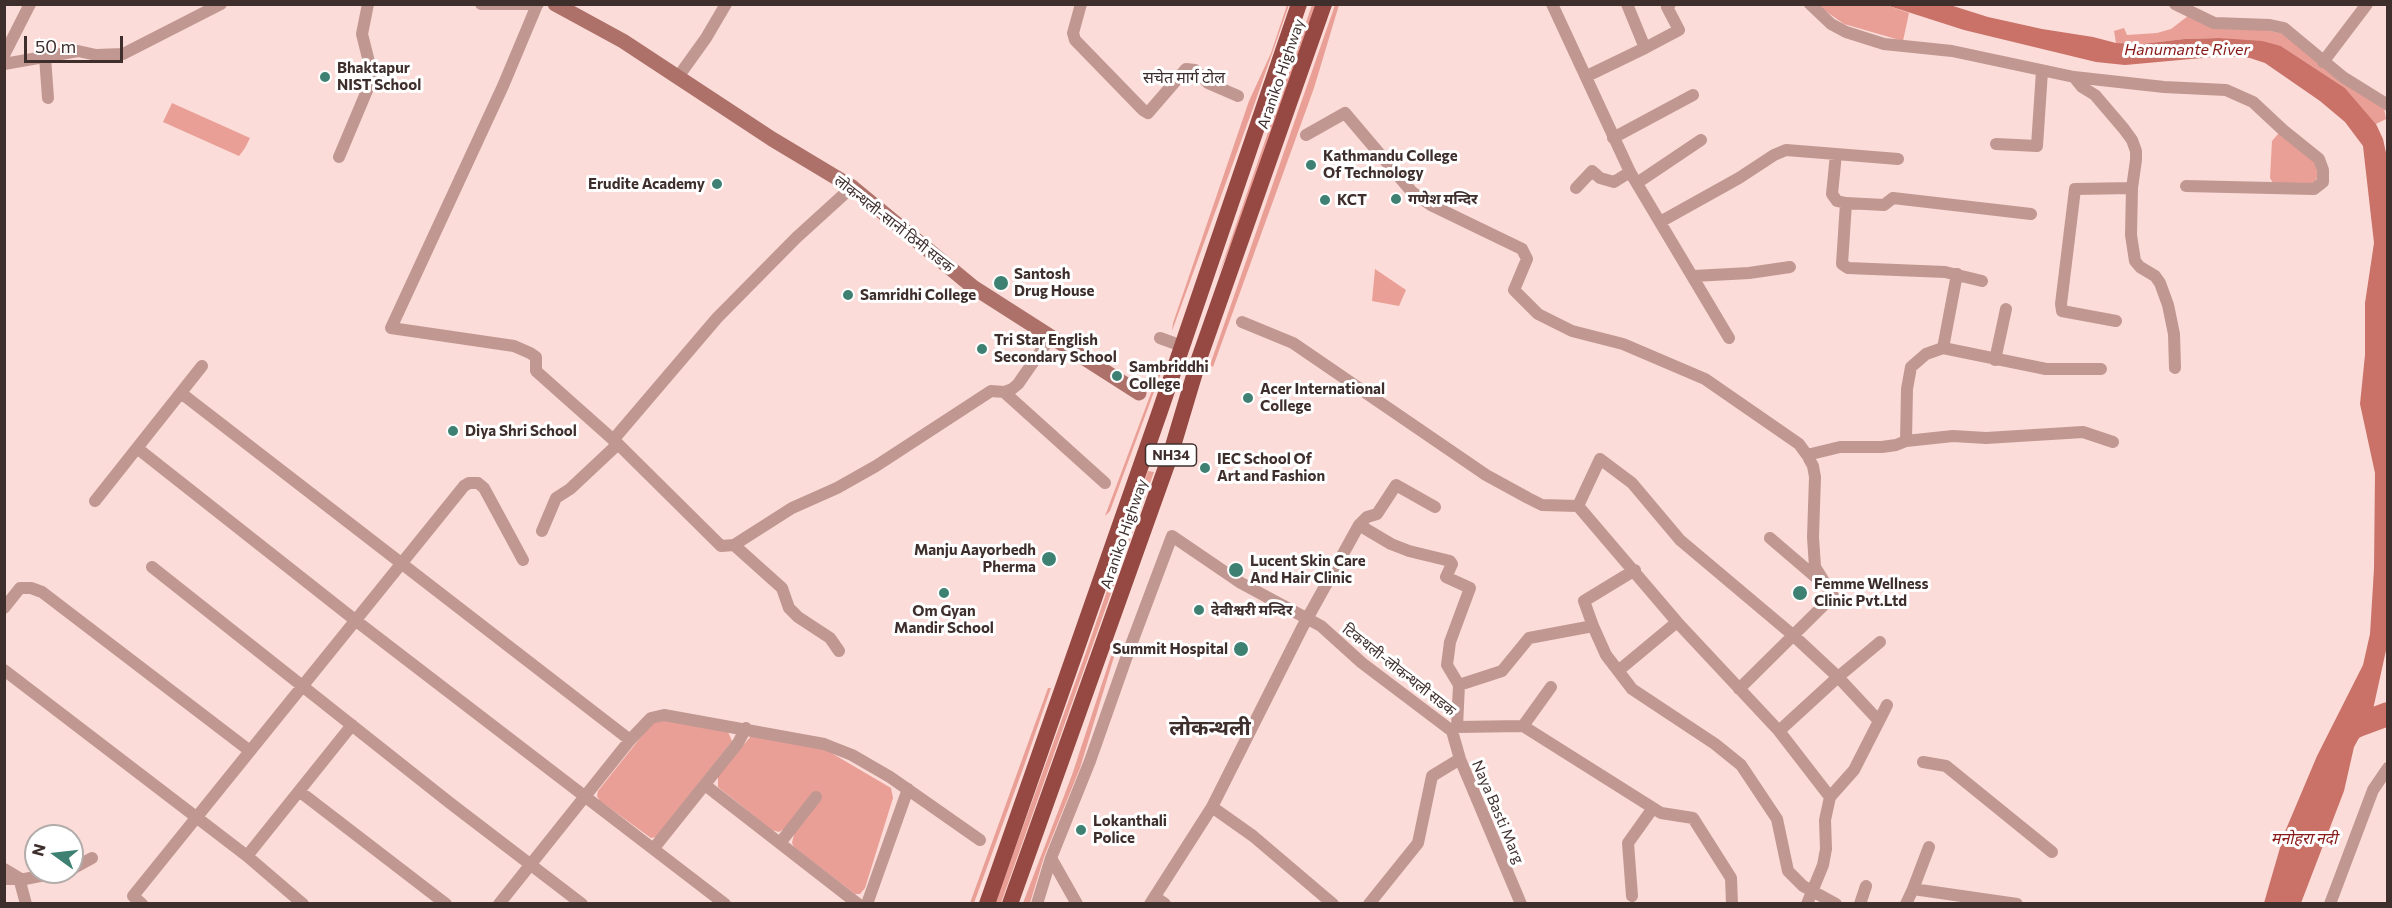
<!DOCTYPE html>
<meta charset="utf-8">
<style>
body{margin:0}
#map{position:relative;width:2392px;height:908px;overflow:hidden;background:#fbdcd8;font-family:Commissioner,sans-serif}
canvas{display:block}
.frame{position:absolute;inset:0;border:6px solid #3e2f2d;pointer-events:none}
.north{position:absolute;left:24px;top:824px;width:60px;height:60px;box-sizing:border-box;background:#fff;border:2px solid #b2acab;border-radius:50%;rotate:285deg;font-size:16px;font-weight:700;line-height:24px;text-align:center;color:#3e2f2d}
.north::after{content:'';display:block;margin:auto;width:21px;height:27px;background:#3e8071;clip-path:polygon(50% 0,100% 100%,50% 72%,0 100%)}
.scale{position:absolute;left:24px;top:36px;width:99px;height:27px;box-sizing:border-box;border:3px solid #3e2f2d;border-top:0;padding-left:8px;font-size:18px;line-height:21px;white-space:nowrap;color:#3e2f2d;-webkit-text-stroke:4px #fff;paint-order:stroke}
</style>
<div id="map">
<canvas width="2392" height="908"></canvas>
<div class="frame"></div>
<div class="north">N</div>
<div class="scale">50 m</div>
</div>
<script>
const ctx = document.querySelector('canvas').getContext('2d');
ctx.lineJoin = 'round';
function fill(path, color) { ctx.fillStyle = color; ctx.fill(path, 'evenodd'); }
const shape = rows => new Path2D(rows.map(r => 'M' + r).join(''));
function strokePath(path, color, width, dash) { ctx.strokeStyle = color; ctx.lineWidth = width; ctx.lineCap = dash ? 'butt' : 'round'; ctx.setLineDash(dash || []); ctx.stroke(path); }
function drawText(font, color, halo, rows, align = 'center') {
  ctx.font = font + ' Commissioner,"Noto Sans Devanagari",sans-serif'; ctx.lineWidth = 6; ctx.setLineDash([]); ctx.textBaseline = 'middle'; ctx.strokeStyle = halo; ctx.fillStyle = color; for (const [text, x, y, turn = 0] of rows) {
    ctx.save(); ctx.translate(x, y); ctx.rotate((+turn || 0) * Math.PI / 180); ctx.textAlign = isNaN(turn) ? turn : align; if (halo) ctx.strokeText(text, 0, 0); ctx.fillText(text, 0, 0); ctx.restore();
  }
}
fill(shape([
 [1287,5,1289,5,1252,111,1172,331,1173,323,1249,101,1271,53],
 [1312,5,1316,5,1249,199,1218,277],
 [1335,5,1339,5,1314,88,1213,367,1210,365],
 [1817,5,1886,5,1909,13,1903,41,1844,24],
 [2188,16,2281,33,2384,108,2386,119,2376,124,2345,88,2281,46,2219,38,2184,39,2142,44,2116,43,2114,31,2124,28,2127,35,2157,33,2171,29],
 [172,103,250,138,245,148,239,156,163,122],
 [2279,133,2311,158,2316,165,2318,177,2314,182,2310,184,2273,183,2270,178,2272,141],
 [1375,269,1406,290,1399,306,1372,301],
 [1163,361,1165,362,1110,511,1105,516],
 [1148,471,1154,472,1001,903,995,904,1084,658],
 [1117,647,1080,768,1044,857,1030,903,1023,903,1072,775,1113,650],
 [1048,688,1051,688,1024,766,974,903,970,903],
 [657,719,728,732,732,741,656,837,651,838,600,801,597,796,598,791,652,723],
 [751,736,812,746,828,751,891,788,893,798,865,888,860,894,855,894,794,847,792,843,794,834,784,829,779,832,772,830,718,787,718,776]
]), '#ea9f96');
fill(shape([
 [1886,5,1950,5,1988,17,2042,29,2093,37,2116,43,2142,44,2184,39,2219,38,2262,41,2281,46,2345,88,2376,124,2383,139,2388,162,2387,646,2368,732,2359,738,2354,747,2344,791,2301,903,2264,903,2284,834,2317,756,2363,665,2370,634,2374,569,2375,473,2360,404,2365,355,2365,303,2374,243,2363,146,2345,122,2320,101,2265,63,2250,58,2224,56,2125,65,2096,62,1964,30]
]), '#ca7168');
strokePath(shape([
 [2350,728,2388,714]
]), '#ca7168', 24);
strokePath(shape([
 [481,4,538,4],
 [1081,4,1073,33,1075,40,1143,110,1148,113,1186,69,1195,70,1208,83,1238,96],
 [1552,4,1630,172,1729,338],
 [1810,4,1831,24,1846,32,1884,44,1952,51,2074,77,2164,87,2226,90,2253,102,2283,130,2319,159,2323,170,2323,182,2314,189,2186,186],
 [2175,4,2214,23,2270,25,2284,28,2343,77,2388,105],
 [537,5,503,86,391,328,514,346,530,353,536,357,536,371,618,444,721,546,734,545,792,508,837,488,876,466,991,391,1004,392,1012,389,1018,384,1050,338],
 [1645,48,1679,30,1667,7,1670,4],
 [4,55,30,4],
 [45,57,48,98],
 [2323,62,2367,4],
 [4,64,78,51,96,55,123,54,221,4],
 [1587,76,1645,48,1627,4],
 [678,77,706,38,726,4],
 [2074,77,2082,87,2095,95,2124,129,2132,140,2136,151,2136,160,2132,188,2075,189,2061,304,2062,311,2116,321],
 [1306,135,1345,113,1412,192,1431,205,1522,249,1527,259,1514,290,1538,314,1572,331,1623,344,1705,379,1799,444,1807,455,1813,466,1815,477,1813,537,1815,567,1833,596,1739,689],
 [1613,138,1693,95],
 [1996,144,2037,146,2042,71],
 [1836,154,1898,159],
 [339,157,371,81,371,70,362,34,368,4],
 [1637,183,1701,140],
 [1576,188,1592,171,1600,178,1614,182,1630,172],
 [2132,188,2131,235,2135,261,2140,267,2155,276,2160,283,2168,305,2174,334,2175,368],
 [1846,203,1884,205,1893,198,2031,214],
 [1660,222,1739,178,1774,155,1786,150,1836,154,1832,194,1837,201,1846,203,1842,264,1848,268,1945,272,1982,281],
 [1694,276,1749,273,1790,267],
 [1242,322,1293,343,1486,475,1528,498,1542,505,1578,506,1677,622,1779,731,1830,797,1825,820,1826,849,1823,865,1807,904],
 [1160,338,1182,346],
 [1943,348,1957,274],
 [1995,360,2006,309],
 [1004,392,1105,483],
 [181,393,630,740,499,904],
 [613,440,717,318,796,238,852,187],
 [1906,441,1953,436,1986,438,2083,432,2113,442],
 [137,448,355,620,725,904],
 [1807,455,1840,447,1882,447,1896,445,1906,441,1907,389,1911,367,1926,354,1943,348,2046,369,2101,369],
 [95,501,202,366],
 [1578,506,1600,459,1632,483,1680,540,1794,636,1838,677,1879,721,1887,705],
 [1359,525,1391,544,1409,551,1450,561,1452,564,1446,577,1470,588,1450,642,1447,665,1459,685,1457,727],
 [542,531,556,498,570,489,618,444],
 [1770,538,1819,580],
 [734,545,782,588,789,608,798,617,830,638,839,651],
 [152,567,450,803,582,904],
 [4,608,20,588,31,588,42,592,250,751],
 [1593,626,1584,601,1635,570],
 [4,670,247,856,303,904],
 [1618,671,1677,622],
 [1459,685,1502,671,1529,638,1593,626,1606,655,1632,689,1715,744,1741,765,1777,819,1788,871,1803,886,1836,904],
 [1523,726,1551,687],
 [1452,731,1460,759,1521,904],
 [1779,731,1838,677,1880,642],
 [630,740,651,718,664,715,824,744,852,755,890,777,980,840],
 [1923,762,1946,766,2052,852],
 [705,785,858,904],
 [299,791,446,904],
 [1830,797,1854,770,1879,721],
 [780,843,816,797],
 [654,848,738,743,746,728],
 [247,856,352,725],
 [1051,858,1077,904],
 [4,869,19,878,26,904],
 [72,869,92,858],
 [4,879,25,879,60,872],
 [1913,889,1929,847],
 [1632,896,1628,843,1653,808],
 [1155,897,1165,904],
 [142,904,133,896,464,486,469,483,478,483,484,488,523,560],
 [867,904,908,789],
 [1037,904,1051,858,1090,761,1128,653,1172,536,1241,583,1321,626,1362,663,1452,731,1457,727,1523,726,1661,813,1693,818,1731,878,1732,904],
 [1150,904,1212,807],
 [1333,904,1253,836,1212,807,1302,628,1359,525,1367,517,1377,514,1396,485,1435,507],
 [1369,904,1418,843,1432,776,1460,759],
 [1860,904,1866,886],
 [1906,904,1913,889,2017,904],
 [2330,904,2373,790,2388,768]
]), '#c19792', 12);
strokePath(shape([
 [555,4,623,41,772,139,852,187,973,287,1139,393]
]), '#ad716a', 15);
strokePath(shape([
 [987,904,1160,411,1299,4],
 [1010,904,1170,456,1199,359,1324,4]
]), '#964842', 16);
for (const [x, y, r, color] of [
 [325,77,6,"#3e8071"],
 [1311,165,6,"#3e8071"],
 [717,184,6,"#3e8071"],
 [1396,199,6,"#3e8071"],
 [1325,200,6,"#3e8071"],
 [1001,283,8,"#3e8071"],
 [848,295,6,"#3e8071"],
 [982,349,6,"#3e8071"],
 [1117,376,6,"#3e8071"],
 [1248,398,6,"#3e8071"],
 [453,431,6,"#3e8071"],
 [1205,468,6,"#3e8071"],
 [1049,559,8,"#3e8071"],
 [1236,570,8,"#3e8071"],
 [944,593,6,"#3e8071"],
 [1800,593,8,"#3e8071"],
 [1199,610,6,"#3e8071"],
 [1241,649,8,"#3e8071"],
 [1081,830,6,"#3e8071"]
]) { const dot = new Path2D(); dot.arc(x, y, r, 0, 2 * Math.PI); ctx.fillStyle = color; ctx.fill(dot); strokePath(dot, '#fff', 2); }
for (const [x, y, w] of [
 [1171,455,51]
]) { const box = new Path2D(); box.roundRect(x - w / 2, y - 11, w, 22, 4.5); ctx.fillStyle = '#fff'; ctx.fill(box); strokePath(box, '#3e2f2d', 1.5); }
drawText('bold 14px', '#3e2f2d', null, [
 ["NH34",1171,455]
]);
drawText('bold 15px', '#3e2f2d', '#fff', [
 ["Bhaktapur",337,68],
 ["NIST School",337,85],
 ["Kathmandu College",1323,156],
 ["Of Technology",1323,173],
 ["Erudite Academy",705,184,"right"],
 ["गणेश मन्दिर",1408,199],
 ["KCT",1337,200],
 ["Santosh",1014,274],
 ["Drug House",1014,291],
 ["Samridhi College",860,295],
 ["Tri Star English",994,340],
 ["Secondary School",994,357],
 ["Sambriddhi",1129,367],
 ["College",1129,384],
 ["Acer International",1260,389],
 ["College",1260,406],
 ["Diya Shri School",465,431],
 ["IEC School Of",1217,459],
 ["Art and Fashion",1217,476],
 ["Manju Aayorbedh",1036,550,"right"],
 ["Pherma",1036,567,"right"],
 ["Lucent Skin Care",1250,561],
 ["And Hair Clinic",1250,578],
 ["Femme Wellness",1814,584],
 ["Clinic Pvt.Ltd",1814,601],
 ["देवीश्वरी मन्दिर",1211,610],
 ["Om Gyan",944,611,"center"],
 ["Mandir School",944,628,"center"],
 ["Summit Hospital",1228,649,"right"],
 ["Lokanthali",1093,821],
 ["Police",1093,838]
], 'left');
drawText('15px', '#3e2f2d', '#fff', [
 ["Araniko Highway",1281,74,-71],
 ["लोकन्थली-सानो ठिमी सडक",894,224,38],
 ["Araniko Highway",1124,534,-71],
 ["टिकथली-लोकन्थली सडक",1399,670,38],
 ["Naya Basti Marg",1498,812,67]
]);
drawText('italic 16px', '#871a19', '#fff', [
 ["Hanumante River",2187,50],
 ["मनोहरा नदी",2304,839]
]);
drawText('16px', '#3e2f2d', '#fff', [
 ["सचेत मार्ग टोल",1184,78]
]);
drawText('bold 21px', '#3e2f2d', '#fff', [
 ["लोकन्थली",1210,728]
]);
</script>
